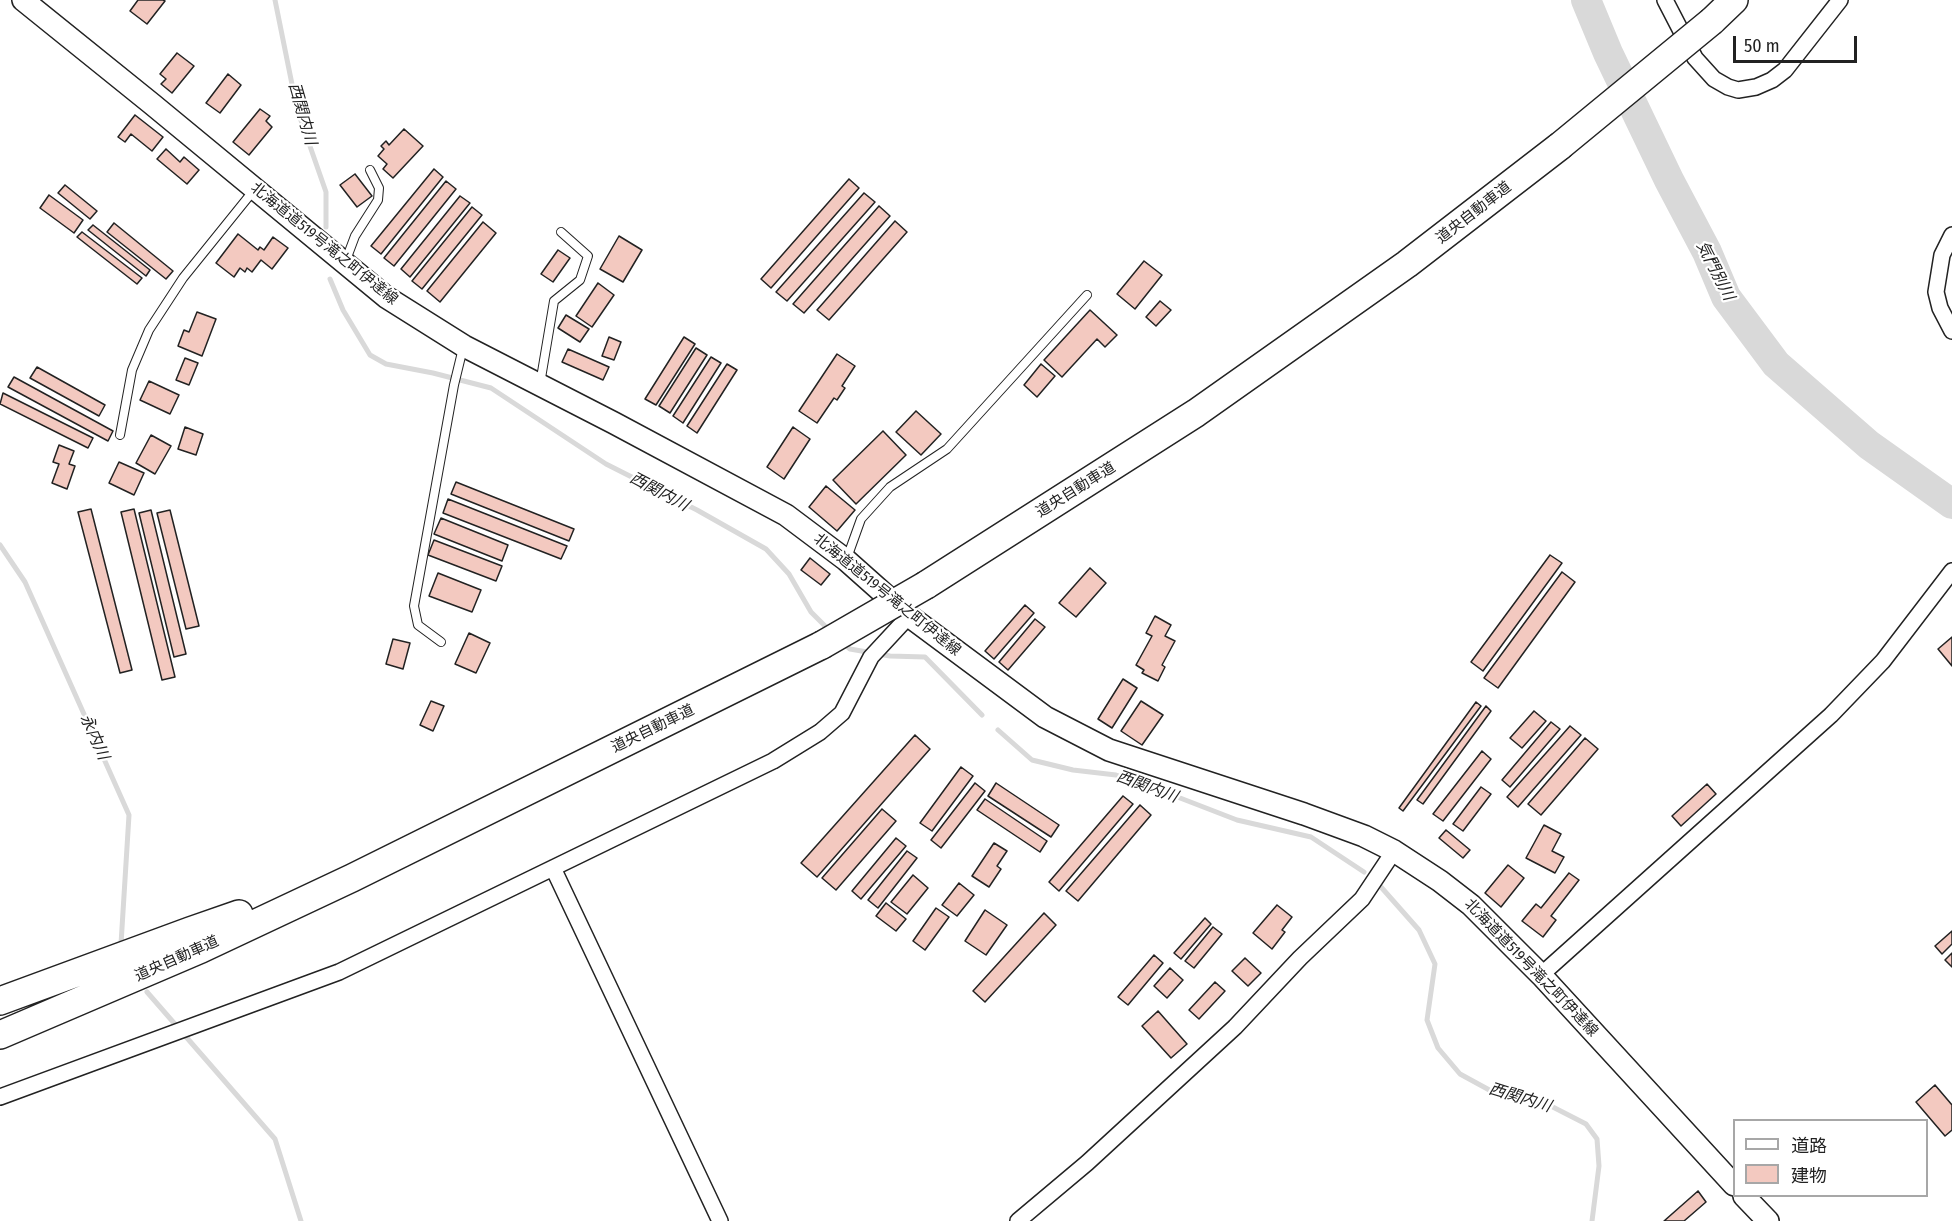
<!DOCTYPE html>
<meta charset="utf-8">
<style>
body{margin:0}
#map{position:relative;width:1952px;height:1221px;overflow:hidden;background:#fff;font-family:"Fira Sans Condensed","Noto Sans JP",sans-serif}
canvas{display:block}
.legend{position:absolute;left:1733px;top:1119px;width:195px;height:78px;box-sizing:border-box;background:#fff;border:2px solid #a7a7a7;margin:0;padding:8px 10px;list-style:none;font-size:18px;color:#222}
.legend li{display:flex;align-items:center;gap:12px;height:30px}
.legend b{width:30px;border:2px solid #a7a7a7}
.scale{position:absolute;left:1733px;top:36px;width:124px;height:27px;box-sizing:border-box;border:3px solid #222;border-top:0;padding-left:8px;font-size:18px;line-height:21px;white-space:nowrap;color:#222;-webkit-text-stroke:4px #fff;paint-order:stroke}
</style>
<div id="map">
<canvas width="1952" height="1221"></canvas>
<ul class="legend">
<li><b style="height:8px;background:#fff"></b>道路</li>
<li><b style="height:16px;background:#f3c9c0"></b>建物</li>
</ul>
<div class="scale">50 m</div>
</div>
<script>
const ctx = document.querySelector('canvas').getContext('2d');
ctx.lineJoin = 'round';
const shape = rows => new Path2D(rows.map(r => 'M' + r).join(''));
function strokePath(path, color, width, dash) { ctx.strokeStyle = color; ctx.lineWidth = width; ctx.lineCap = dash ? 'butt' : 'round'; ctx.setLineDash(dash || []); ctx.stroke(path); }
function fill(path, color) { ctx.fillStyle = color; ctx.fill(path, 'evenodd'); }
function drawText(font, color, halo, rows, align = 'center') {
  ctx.font = font + ' "Fira Sans Condensed","Noto Sans JP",sans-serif'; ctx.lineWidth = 4.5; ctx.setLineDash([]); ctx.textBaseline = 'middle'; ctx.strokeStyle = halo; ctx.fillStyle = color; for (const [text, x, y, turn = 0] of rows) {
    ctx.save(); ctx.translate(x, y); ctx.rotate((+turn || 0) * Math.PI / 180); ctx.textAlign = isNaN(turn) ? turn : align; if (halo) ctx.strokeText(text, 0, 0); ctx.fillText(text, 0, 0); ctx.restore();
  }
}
strokePath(shape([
 [275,0,297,109,326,192,326,227],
 [330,279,343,310,370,355,386,364,433,373,491,388,606,464,697,510,766,549,789,574,811,612,830,631],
 [0,545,25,582,129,815,121,944],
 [843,643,850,649,890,656,925,657,982,715],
 [998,730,1032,760,1073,770,1116,775,1162,791,1237,820,1311,837,1364,872],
 [1381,887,1419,930,1435,964,1427,1020,1438,1048,1460,1074,1493,1092,1545,1103,1586,1124,1597,1139,1599,1166,1592,1221],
 [147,992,275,1139,301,1221]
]), '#d9d9d9', 5);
strokePath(shape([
 [1586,0,1608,53,1669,180,1707,252,1726,297,1776,364,1869,445,1952,504]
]), '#d9d9d9', 30);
const building = shape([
 [138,0,163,0,165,1,147,24,130,11,138,0],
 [177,53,194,66,172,93,161,84,166,79,160,74,177,53],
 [228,74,241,85,220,113,206,103,228,74],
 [260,109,270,116,266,121,272,127,249,155,233,142,260,109],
 [135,115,163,137,152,151,131,134,125,142,118,137,135,115],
 [404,129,423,146,393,178,383,169,387,164,378,156,384,149,381,146,386,141,389,145,404,129],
 [166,149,180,162,184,157,199,170,187,184,157,159,166,149],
 [434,169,443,177,381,254,371,246,434,169],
 [355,174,372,196,357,207,340,185,355,174],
 [849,179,859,188,771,288,761,279,849,179],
 [446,181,456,189,394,266,384,258,446,181],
 [65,185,97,211,90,219,58,193,65,185],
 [864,193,875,202,787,301,776,292,864,193],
 [49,195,83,220,74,233,40,208,49,195],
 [460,196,470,203,410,277,401,269,460,196],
 [879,206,890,216,804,313,793,304,879,206],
 [472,207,482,215,422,289,412,281,472,207],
 [895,221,907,232,829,320,817,310,895,221],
 [483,222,496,233,440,302,427,291,483,222],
 [114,223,173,271,166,279,107,232,114,223],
 [93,225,150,270,146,276,88,230,93,225],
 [82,232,142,278,137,284,77,237,82,232],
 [238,234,258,250,260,247,264,250,273,237,288,248,272,269,261,260,252,272,247,268,245,272,240,268,234,277,216,263,238,234],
 [619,236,642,250,623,282,600,269,619,236],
 [558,250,570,258,553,282,541,274,558,250],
 [1144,261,1162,275,1135,309,1117,294,1144,261],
 [598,283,614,295,592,327,576,316,598,283],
 [1160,301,1171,310,1156,326,1146,317,1160,301],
 [1090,310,1117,335,1105,347,1097,339,1062,377,1044,360,1090,310],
 [197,312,216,319,202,356,178,346,184,330,189,332,197,312],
 [566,315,589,329,580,342,558,328,566,315],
 [609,337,621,342,614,360,602,356,609,337],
 [684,337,695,344,656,405,645,399,684,337],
 [696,348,707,355,670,413,659,406,696,348],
 [568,349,609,367,603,380,562,362,568,349],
 [837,354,855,366,842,386,845,388,837,400,834,398,817,423,799,411,837,354],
 [711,357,721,363,683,423,673,416,711,357],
 [185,358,198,363,189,385,176,380,185,358],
 [727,364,737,370,697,433,687,426,727,364],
 [1041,364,1055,376,1037,397,1024,385,1041,364],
 [37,367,105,405,99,416,30,378,37,367],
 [14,377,113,431,108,441,8,387,14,377],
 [149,381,179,395,170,414,140,400,149,381],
 [3,393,93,438,88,448,0,404,3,393],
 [916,411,941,434,921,455,896,432,916,411],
 [185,427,203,434,196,455,178,449,185,427],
 [793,427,810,439,784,479,767,467,793,427],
 [883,431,906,455,856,504,833,480,883,431],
 [151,435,171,446,155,474,136,463,151,435],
 [59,445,74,451,69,464,75,466,67,489,52,483,59,464,53,462,59,445],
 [119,462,144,473,134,495,109,483,119,462],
 [456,482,574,529,569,541,451,494,456,482],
 [826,486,855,510,837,531,809,507,826,486],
 [448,499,567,546,561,559,443,513,448,499],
 [91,509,132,670,120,673,78,512,91,509],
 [134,509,175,677,162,680,121,512,134,509],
 [151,510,186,654,174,657,139,513,151,510],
 [170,510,199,626,186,629,157,513,170,510],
 [441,518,508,545,502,561,434,534,441,518],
 [434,540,502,566,496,581,428,555,434,540],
 [1550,555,1562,563,1483,671,1471,662,1550,555],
 [810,558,830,574,821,585,801,570,810,558],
 [1090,568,1106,583,1076,617,1059,603,1090,568],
 [1562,572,1575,582,1498,688,1484,678,1562,572],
 [438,573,481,590,472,612,429,596,438,573],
 [1025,605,1034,613,994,659,985,651,1025,605],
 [1155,616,1171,625,1165,636,1175,641,1162,665,1165,667,1158,681,1142,673,1144,670,1136,665,1152,636,1146,633,1155,616],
 [1035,619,1045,627,1008,670,999,662,1035,619],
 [469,633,490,643,476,673,455,664,469,633],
 [1952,637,1952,666,1938,649,1952,637],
 [393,639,410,643,403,669,386,664,393,639],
 [1123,679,1137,688,1112,728,1098,719,1123,679],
 [431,701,444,706,433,731,420,725,431,701],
 [1141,701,1163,715,1142,745,1121,731,1141,701],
 [1476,702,1481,706,1403,811,1399,808,1476,702],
 [1486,706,1491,711,1423,804,1417,800,1486,706],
 [1534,711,1546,721,1522,748,1510,738,1534,711],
 [1551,722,1560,729,1510,787,1502,780,1551,722],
 [1570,726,1581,735,1518,807,1507,797,1570,726],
 [915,735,930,749,817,877,801,863,915,735],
 [1585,738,1598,749,1541,815,1528,804,1585,738],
 [1482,751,1491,759,1443,821,1433,814,1482,751],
 [961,767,973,776,932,831,920,823,961,767],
 [975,783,985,791,941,848,931,840,975,783],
 [996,783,1059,825,1051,837,988,796,996,783],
 [1707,784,1716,794,1681,826,1672,816,1707,784],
 [1481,787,1491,794,1463,831,1453,824,1481,787],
 [1123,796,1133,804,1059,891,1049,882,1123,796],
 [985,799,1047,841,1040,852,977,810,985,799],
 [1140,805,1151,815,1078,901,1066,891,1140,805],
 [882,809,896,821,836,890,822,878,882,809],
 [1544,825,1561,834,1552,851,1564,857,1555,873,1526,858,1544,825],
 [1446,830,1470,850,1463,858,1439,838,1446,830],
 [896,838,906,846,861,899,852,891,896,838],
 [994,843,1007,851,997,866,1001,869,989,887,972,876,994,843],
 [907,851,917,858,878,908,868,900,907,851],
 [1508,865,1524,878,1501,907,1485,893,1508,865],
 [1569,873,1579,880,1551,916,1556,920,1543,937,1522,921,1536,904,1541,908,1569,873],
 [913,875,928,888,907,914,891,902,913,875],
 [959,883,974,895,957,916,942,905,959,883],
 [886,903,906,919,896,931,876,916,886,903],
 [1277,905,1292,917,1282,930,1285,932,1272,949,1253,933,1277,905],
 [936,908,949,917,925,950,913,941,936,908],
 [985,910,1007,925,986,955,965,941,985,910],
 [1044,913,1056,925,985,1002,973,991,1044,913],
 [1205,918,1211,924,1181,959,1174,953,1205,918],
 [1213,927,1222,934,1194,968,1185,961,1213,927],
 [1952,931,1952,944,1942,954,1935,946,1952,931],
 [1952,953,1952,967,1945,960,1952,953],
 [1154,955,1163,963,1128,1005,1118,997,1154,955],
 [1245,958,1261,973,1248,986,1232,971,1245,958],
 [1170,968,1183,980,1167,998,1154,986,1170,968],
 [1215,982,1225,991,1199,1019,1189,1010,1215,982],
 [1158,1011,1187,1044,1171,1058,1142,1026,1158,1011],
 [1935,1085,1952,1105,1952,1130,1945,1136,1916,1102,1935,1085],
 [1698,1191,1706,1202,1684,1221,1664,1221,1698,1191]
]);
fill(building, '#f3c9c0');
strokePath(building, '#222', 1.5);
const service = shape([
 [346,260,355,236,378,200,379,188,370,170],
 [540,384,554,301,580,280,588,256,561,232],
 [120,435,132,370,149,330,183,278,254,190],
 [847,558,861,519,890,487,947,449,1087,295],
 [441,642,418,625,414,606,454,385,463,348]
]);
const minor = shape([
 [1665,0,1695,58,1714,79,1728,87,1738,90,1756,87,1772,80,1785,70,1840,0],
 [1952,235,1942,255,1936,292,1940,308,1952,331],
 [553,868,720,1221],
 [1541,975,1831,715,1883,661,1952,571],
 [0,1097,339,972,773,761,820,732,842,713,871,657,909,616],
 [1018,1221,1087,1163,1235,1027,1300,958,1362,899,1394,851]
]);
const secondary = shape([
 [23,0,152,104,386,297,464,346,614,423,786,515,846,560,909,616,1045,717,1109,750,1304,814,1364,836,1394,851,1440,881,1471,905,1541,975,1734,1185],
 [1744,1196,1768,1221]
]);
const motorway = shape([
 [1712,21,1734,0],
 [926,585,1196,413,1407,264,1560,146],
 [0,1001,190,931,239,914],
 [0,1035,201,949,352,878,822,645]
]);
strokePath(service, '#222', 10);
strokePath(minor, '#222', 18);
strokePath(secondary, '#222', 24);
strokePath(motorway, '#222', 30);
strokePath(service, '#fff', 8);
strokePath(minor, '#fff', 15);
strokePath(secondary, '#fff', 21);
strokePath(motorway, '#fff', 27);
const motorwayBridge = shape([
 [1560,146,1712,21],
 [822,645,926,585]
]);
strokePath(motorwayBridge, '#222', 30, []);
strokePath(motorwayBridge, '#fff', 27);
drawText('15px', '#222', '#fff', [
 ["道央自動車道",1474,213,-38],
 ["北海道道519号滝之町伊達線",324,244,39],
 ["道央自動車道",1076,490,-32],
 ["北海道道519号滝之町伊達線",887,595,39],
 ["道央自動車道",653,729,-26],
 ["道央自動車道",177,959,-24],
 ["北海道道519号滝之町伊達線",1531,968,46]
]);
drawText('italic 16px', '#222', '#fff', [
 ["西関内川",302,114,74],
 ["気門別川",1715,271,63],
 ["西関内川",659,492,28],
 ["永内川",94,737,66],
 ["西関内川",1147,787,20],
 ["西関内川",1520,1098,17]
]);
</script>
